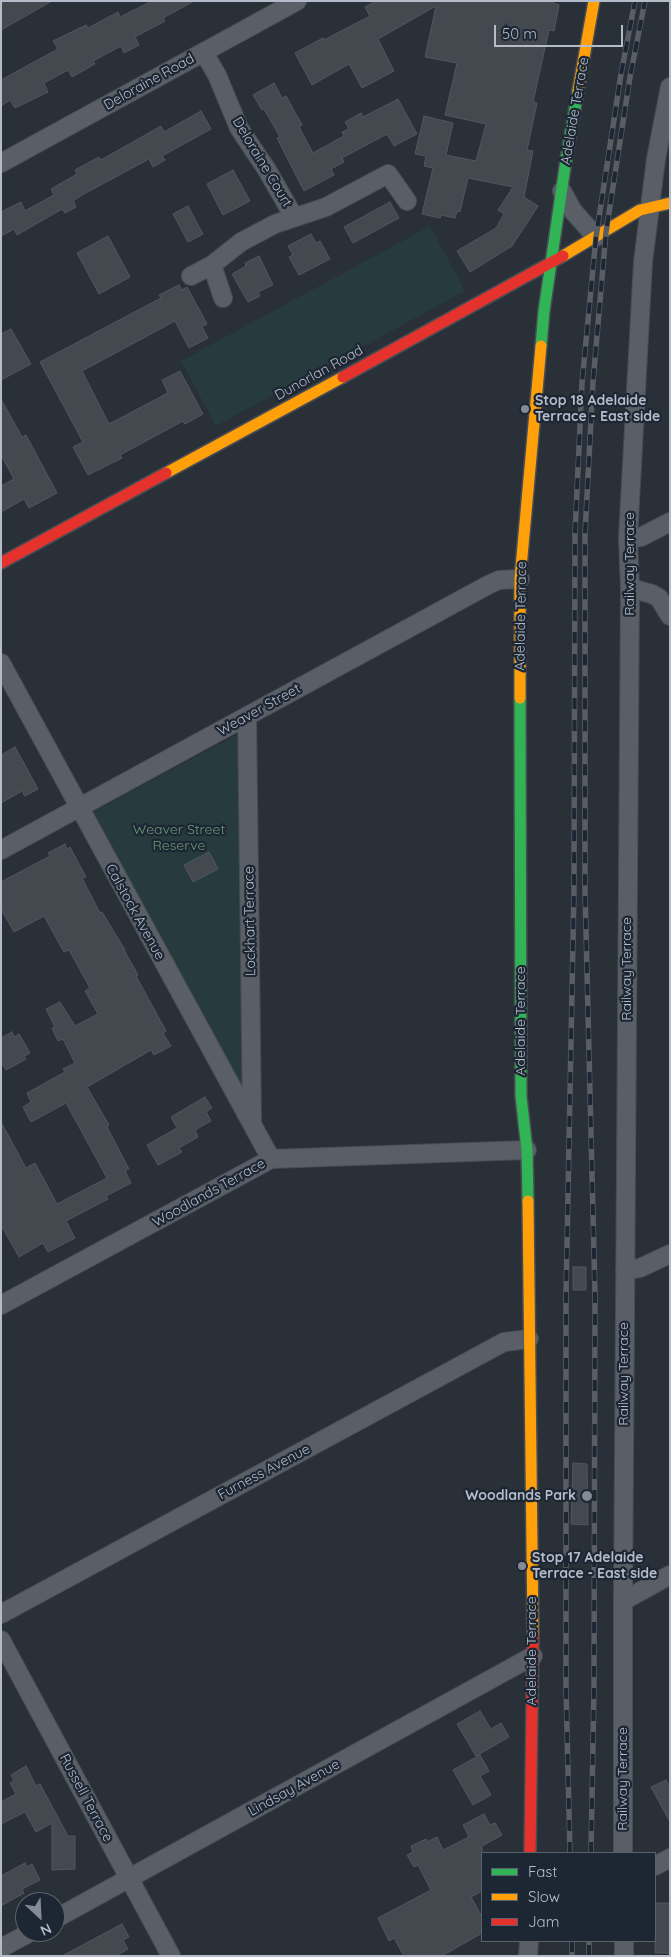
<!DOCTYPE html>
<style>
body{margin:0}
#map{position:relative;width:671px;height:1957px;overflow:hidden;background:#2a3038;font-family:Quicksand,sans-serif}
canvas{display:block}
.frame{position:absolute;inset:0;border:2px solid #b4bcc9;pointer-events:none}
.legend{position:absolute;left:481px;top:1852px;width:175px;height:90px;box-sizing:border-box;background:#1d2633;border:1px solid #59626f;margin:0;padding:6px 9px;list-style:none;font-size:15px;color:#b4bcc9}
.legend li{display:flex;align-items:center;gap:10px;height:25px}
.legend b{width:25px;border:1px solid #59626f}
.north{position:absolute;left:15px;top:1892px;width:50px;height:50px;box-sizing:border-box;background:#1d2633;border:1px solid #59626f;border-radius:50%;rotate:155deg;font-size:14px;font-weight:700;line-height:20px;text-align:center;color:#b4bcc9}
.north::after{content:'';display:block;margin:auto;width:18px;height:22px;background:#848b96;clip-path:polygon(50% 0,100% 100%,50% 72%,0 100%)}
.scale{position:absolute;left:494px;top:25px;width:129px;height:22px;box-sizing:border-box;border:2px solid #b4bcc9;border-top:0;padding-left:6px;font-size:15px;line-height:18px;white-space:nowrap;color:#b4bcc9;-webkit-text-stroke:4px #1d2633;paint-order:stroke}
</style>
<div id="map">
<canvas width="671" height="1957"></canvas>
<div class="frame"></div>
<ul class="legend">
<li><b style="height:6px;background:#30b455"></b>Fast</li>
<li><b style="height:6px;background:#ff9f0a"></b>Slow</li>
<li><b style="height:6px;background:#e5322d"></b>Jam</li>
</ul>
<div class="north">N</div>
<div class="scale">50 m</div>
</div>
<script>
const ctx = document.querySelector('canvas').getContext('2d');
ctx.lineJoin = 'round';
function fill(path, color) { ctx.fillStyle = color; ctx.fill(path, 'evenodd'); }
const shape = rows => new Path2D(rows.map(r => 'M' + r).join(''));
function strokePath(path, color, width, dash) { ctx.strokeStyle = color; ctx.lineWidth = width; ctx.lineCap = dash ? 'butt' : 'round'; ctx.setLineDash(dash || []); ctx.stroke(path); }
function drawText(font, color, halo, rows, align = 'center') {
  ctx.font = font + ' Quicksand,sans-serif'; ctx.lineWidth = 4.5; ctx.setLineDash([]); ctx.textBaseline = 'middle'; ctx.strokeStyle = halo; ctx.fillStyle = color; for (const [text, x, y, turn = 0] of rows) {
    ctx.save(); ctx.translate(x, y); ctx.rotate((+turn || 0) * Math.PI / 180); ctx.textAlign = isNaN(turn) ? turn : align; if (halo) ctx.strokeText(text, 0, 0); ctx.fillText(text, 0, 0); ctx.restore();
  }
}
fill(shape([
 [430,226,465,291,216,426,181,361],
 [242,732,242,1087,93,812]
]), '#273a3e');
const building = shape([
 [1,1,52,1,1,30,1,1],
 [152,1,194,1,163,18,165,21,135,37,139,45,124,53,121,46,93,61,95,64,72,77,68,70,44,83,48,92,15,108,10,100,1,106,1,80,58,49,53,41,86,25,88,28,118,12,120,17,152,1],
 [376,1,553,1,553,3,559,5,554,31,549,30,533,102,537,103,527,150,533,151,524,197,538,206,512,246,470,272,457,251,496,228,504,214,498,210,513,187,468,178,460,212,457,211,455,218,441,215,440,218,422,214,433,168,424,166,426,156,415,154,424,116,453,123,446,155,476,161,486,124,445,115,457,63,425,57,436,6,378,39,394,71,362,88,349,64,312,85,295,53,323,38,324,40,370,16,365,7,376,1],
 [274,83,282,98,286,96,302,125,299,127,313,153,344,136,342,132,349,129,345,122,361,113,363,117,398,99,417,134,394,146,387,134,342,158,344,162,331,169,334,175,304,191,277,138,280,137,264,109,262,110,253,95,274,83],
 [201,111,211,129,162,156,165,160,153,167,149,159,82,195,73,201,76,207,65,213,62,209,17,235,14,229,1,236,1,212,21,202,25,211,54,195,51,189,77,174,75,170,99,157,101,160,161,126,164,132,201,111],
 [233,170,250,201,223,215,207,184,233,170],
 [390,202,399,218,353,243,344,227,390,202],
 [188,206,203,234,188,242,173,214,188,206],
 [311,234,316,243,320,241,330,259,299,275,289,257,293,255,288,246,311,234],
 [108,236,130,277,99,294,77,253,108,236],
 [259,256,273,285,258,292,260,296,248,302,232,274,246,266,245,263,259,256],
 [179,285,182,290,187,287,199,309,207,324,202,327,208,338,189,348,175,321,82,371,109,424,168,393,162,380,180,371,203,414,185,424,183,421,120,455,122,458,88,475,73,447,83,442,40,362,161,298,159,295,179,285],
 [11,329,31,364,1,380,1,334,11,329],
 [1,399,22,437,26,435,57,493,29,508,24,499,1,512,1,486,14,479,1,455,1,399],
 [15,747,38,789,25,796,22,791,1,803,1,755,15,747],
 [65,844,67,849,70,847,86,877,82,878,100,913,102,912,125,950,124,950,138,975,136,976,166,1031,163,1033,171,1046,154,1055,151,1050,87,1087,109,1125,107,1127,129,1169,125,1171,131,1183,106,1196,108,1199,66,1221,75,1238,48,1252,43,1243,19,1257,1,1225,1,1122,26,1168,35,1163,57,1204,107,1178,66,1103,31,1122,23,1107,31,1102,27,1093,65,1072,63,1069,75,1063,63,1039,58,1041,52,1028,55,1027,46,1009,60,1002,75,1026,98,1014,85,991,90,988,69,950,64,952,44,916,14,932,1,909,1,882,50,856,48,853,65,844],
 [209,852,218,869,193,882,184,865,209,852],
 [12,1032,14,1037,19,1034,30,1053,24,1056,26,1059,6,1070,1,1062,1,1038,12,1032],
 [205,1097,212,1108,206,1112,211,1121,195,1130,198,1137,179,1148,182,1152,158,1165,147,1145,177,1128,171,1117,205,1097],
 [573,1267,586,1267,586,1290,573,1290,573,1267],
 [573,1463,587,1464,588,1525,571,1524,573,1463],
 [480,1711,491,1729,501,1723,509,1737,476,1756,457,1724,480,1711],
 [480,1755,489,1771,480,1776,491,1795,473,1805,453,1770,480,1755],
 [26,1766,36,1786,40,1784,68,1836,75,1836,75,1869,52,1870,52,1823,36,1832,25,1812,1,1824,1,1802,16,1794,10,1783,14,1781,11,1775,26,1766],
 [666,1780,670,1787,670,1822,651,1787,666,1780],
 [484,1814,490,1825,495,1823,502,1835,482,1846,482,1891,471,1897,482,1917,482,1933,442,1956,404,1956,394,1938,389,1941,378,1918,431,1890,418,1865,414,1867,407,1855,413,1852,411,1846,426,1839,427,1842,437,1837,443,1850,469,1837,463,1825,484,1814],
 [25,1863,27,1867,32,1864,40,1880,22,1889,24,1893,1,1906,1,1876,25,1863],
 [655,1903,670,1903,670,1953,655,1953,655,1903],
 [122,1924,129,1937,123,1940,128,1949,116,1956,62,1956,122,1924]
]);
fill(building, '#444950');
strokePath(building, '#52575f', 1);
const street = shape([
 [204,53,217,75,239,128,267,170,294,217],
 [1,163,297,1],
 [562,191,573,211,596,237],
 [212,265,223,298],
 [191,276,212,265,241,242,275,224,326,207,388,174,407,201],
 [628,538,641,537,670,522],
 [630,588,652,594,659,598,670,616],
 [1,663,271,1159],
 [247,716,252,1122],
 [1,850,488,585,499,580,520,579],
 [625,1270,640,1268,670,1254],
 [1,1305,271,1159,527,1150],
 [623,1601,670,1575],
 [1,1614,504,1342,529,1339],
 [1,1640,171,1956],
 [623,1853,623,1601,630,588,628,538,643,262,656,159,670,87],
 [655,1866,670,1858],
 [55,1919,533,1656],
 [624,1941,624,1956],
 [1,1948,31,1932],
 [528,1956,529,1941]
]);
const fast = shape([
 [541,346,544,311,566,160,578,91],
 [520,698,521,1096,527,1150,528,1201]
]);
const slow = shape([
 [578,91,594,1],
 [563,256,640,210,670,203],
 [166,473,343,377],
 [520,698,520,579,541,346],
 [528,1201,533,1634]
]);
const jam = shape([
 [343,377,563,256],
 [1,563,166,473],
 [530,1853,533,1634]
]);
strokePath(street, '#484c53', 20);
strokePath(fast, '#484c53', 14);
strokePath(slow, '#484c53', 14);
strokePath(jam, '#484c53', 14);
strokePath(street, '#5a5e66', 18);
strokePath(fast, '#30b455', 11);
strokePath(slow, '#ff9f0a', 11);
strokePath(jam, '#e5322d', 11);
const rail = shape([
 [570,1853,566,1688,566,1295,574,891,575,534,582,383,596,237,621,74,635,1],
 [591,1853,594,1687,595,1295,585,891,585,534,593,382,606,232,630,77,645,1],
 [572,1941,572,1956],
 [589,1956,589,1941]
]);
strokePath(rail, '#595d64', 5.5);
strokePath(rail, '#1d2633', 4, [11]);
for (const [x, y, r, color] of [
 [525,409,5,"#848b96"],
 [587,1496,6,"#848b96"],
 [522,1566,5,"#848b96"]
]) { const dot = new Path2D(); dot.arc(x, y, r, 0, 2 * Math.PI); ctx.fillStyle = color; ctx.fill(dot); strokePath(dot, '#1d2633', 2); }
drawText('14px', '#b4bcc9', '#1d2633', [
 ["Deloraine Road",149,82,-29],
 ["Adelaide Terrace",575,111,-80],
 ["Deloraine Court",262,162,59],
 ["Dunorlan Road",319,373,-29],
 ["Railway Terrace",630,564,-90],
 ["Adelaide Terrace",521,616,-89],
 ["Weaver Street",259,710,-29],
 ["Calstock Avenue",135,912,61],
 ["Lockhart Terrace",250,921,-91],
 ["Railway Terrace",627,969,-90],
 ["Adelaide Terrace",521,1021,-90],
 ["Woodlands Terrace",209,1193,-29],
 ["Railway Terrace",624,1374,-90],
 ["Furness Avenue",264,1472,-28],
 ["Adelaide Terrace",532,1651,-90],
 ["Railway Terrace",623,1779,-90],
 ["Lindsay Avenue",294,1788,-29],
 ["Russell Terrace",86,1798,62]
]);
drawText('bold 14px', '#b4bcc9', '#1d2633', [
 ["Stop 18 Adelaide",535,401],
 ["Terrace - East side",535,417],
 ["Woodlands Park",576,1496,"right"],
 ["Stop 17 Adelaide",532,1558],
 ["Terrace - East side",532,1574]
], 'left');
drawText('14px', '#6b9a76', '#1d2633', [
 ["Weaver Street",179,830],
 ["Reserve",179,846]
]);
</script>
